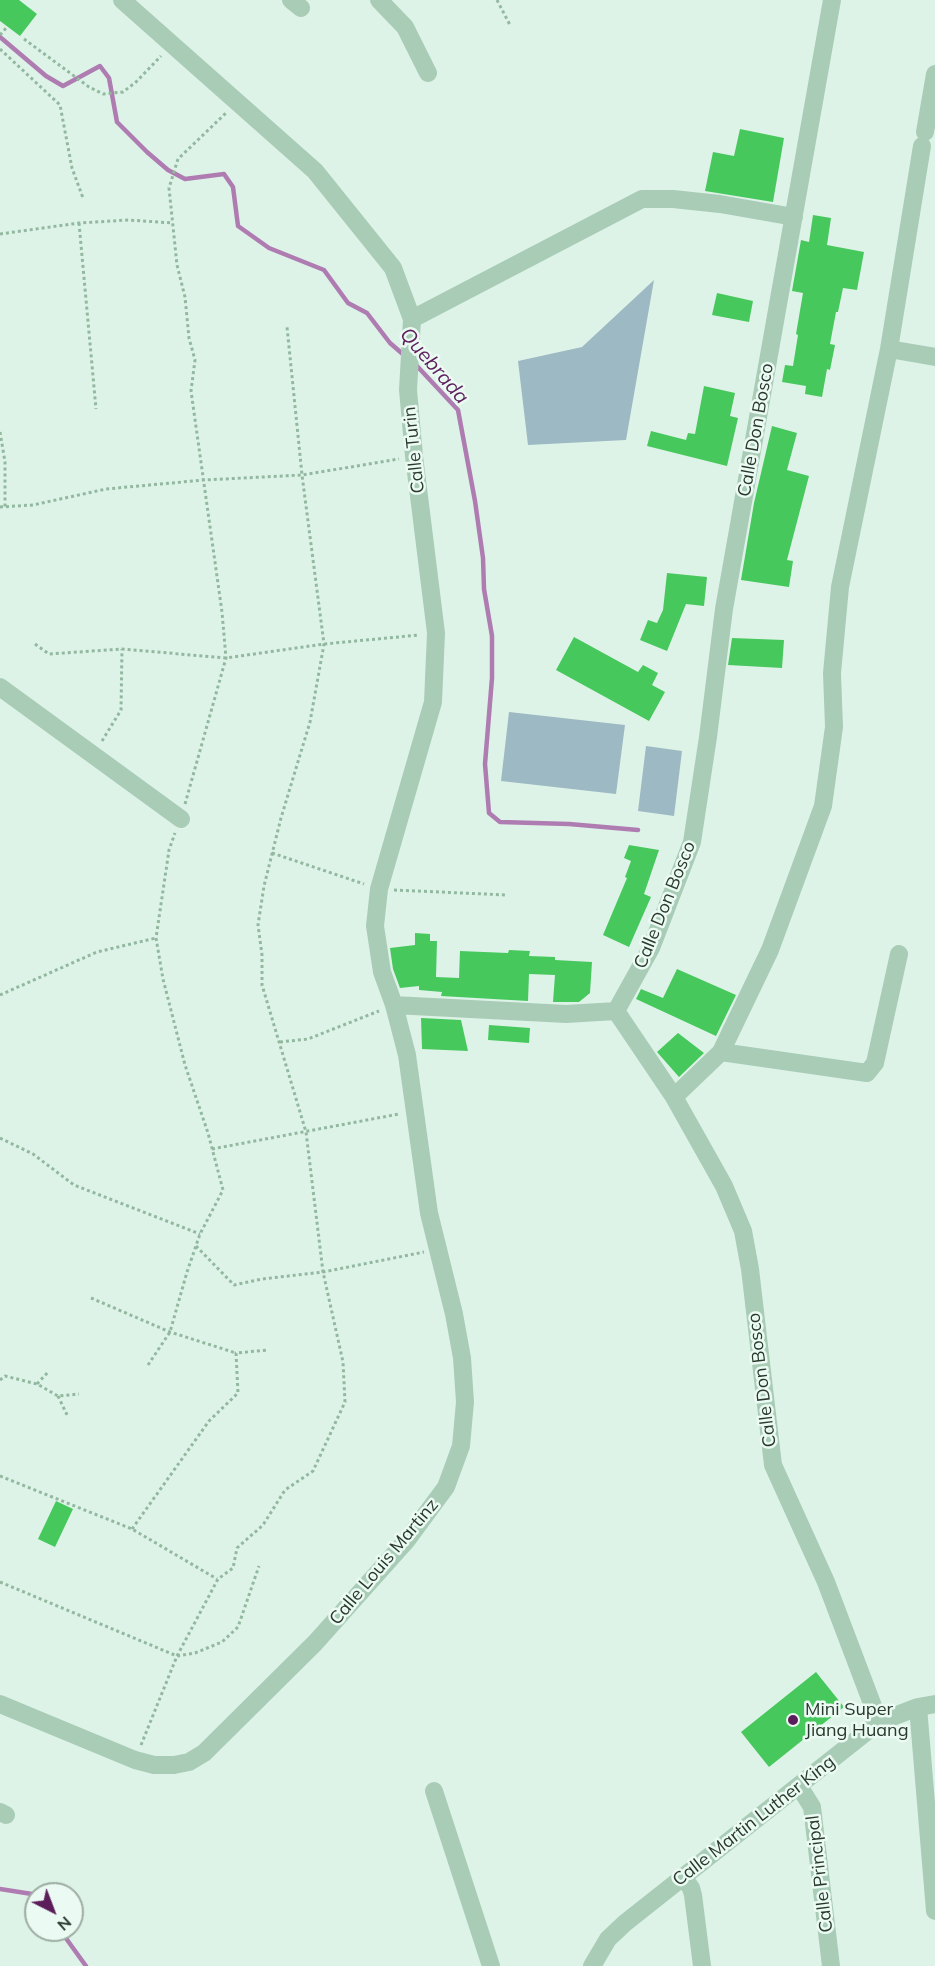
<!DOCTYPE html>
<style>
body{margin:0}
#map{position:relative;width:935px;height:1966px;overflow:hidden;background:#def3e8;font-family:Mulish,sans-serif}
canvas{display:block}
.north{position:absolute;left:24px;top:1882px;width:60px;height:60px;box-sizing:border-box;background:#ebfaf2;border:2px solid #9dada3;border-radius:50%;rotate:138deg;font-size:16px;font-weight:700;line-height:24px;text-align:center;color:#29392d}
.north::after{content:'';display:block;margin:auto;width:21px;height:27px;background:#5b1e5b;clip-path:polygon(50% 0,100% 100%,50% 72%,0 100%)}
</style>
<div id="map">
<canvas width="935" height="1966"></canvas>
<div class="north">N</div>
</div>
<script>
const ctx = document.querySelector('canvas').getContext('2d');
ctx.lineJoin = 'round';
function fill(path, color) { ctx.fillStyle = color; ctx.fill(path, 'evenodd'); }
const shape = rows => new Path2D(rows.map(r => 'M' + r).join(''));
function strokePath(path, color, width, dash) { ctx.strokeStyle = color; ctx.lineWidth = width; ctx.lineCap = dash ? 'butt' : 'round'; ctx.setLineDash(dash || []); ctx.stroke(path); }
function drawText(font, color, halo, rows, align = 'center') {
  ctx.font = font + ' Mulish,sans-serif'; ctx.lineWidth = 5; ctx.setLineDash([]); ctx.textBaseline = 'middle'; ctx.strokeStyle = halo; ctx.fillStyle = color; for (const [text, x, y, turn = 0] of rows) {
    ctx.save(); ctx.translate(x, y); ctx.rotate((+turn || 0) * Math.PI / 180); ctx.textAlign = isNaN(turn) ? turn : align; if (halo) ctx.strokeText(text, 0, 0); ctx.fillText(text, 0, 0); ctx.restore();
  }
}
fill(shape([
 [654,280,626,440,528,445,518,361,582,347],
 [509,712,625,725,616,794,501,781],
 [646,746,682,751,674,816,638,811]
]), '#9db9c3');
strokePath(shape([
 [0,37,46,76,63,86,100,66,109,78,117,122,147,152,168,170,185,179,224,174,233,187,238,226,269,248,324,270,348,303,367,313,390,343,405,356],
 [416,365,458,410,475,501,483,558,484,589,492,636,492,678,485,764,489,813,500,822,569,824,638,830],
 [0,1889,32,1894,36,1899],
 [60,1930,86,1966]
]), '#af7cb1', 4.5);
fill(shape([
 [0,0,19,0,37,14,20,36,0,21],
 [740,129,784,138,773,202,705,191,713,152,734,156],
 [813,215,831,218,827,245,864,252,857,290,843,288,838,312,836,312,830,344,835,345,830,370,827,369,822,397,805,394,806,386,782,382,785,365,793,366,798,335,796,334,803,293,792,291,801,240,809,242],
 [717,293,753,301,749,322,712,315],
 [704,386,735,393,730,416,738,418,727,466,647,446,651,431,686,440,688,433,695,434],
 [772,426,797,433,787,470,809,476,787,560,793,561,789,587,741,580,754,503],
 [667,573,707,577,704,606,686,604,667,651,640,640,648,620,657,623,663,610],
 [574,637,638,672,643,665,658,673,652,685,665,692,649,721,556,670],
 [732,638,784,640,782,668,728,665],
 [629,845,659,850,644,894,651,897,629,947,603,935,627,878,625,877,631,861,624,858],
 [415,933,430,934,430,941,437,941,436,977,459,978,460,951,508,953,509,950,530,951,529,956,555,957,555,960,592,962,590,993,579,1002,553,1002,555,975,529,974,528,1001,441,996,442,992,419,990,419,986,400,988,393,969,390,948,415,945],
 [677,969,736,995,716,1036,636,999,641,989,663,998],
 [421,1018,461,1020,468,1051,422,1049],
 [489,1025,530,1028,529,1043,488,1040],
 [678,1033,704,1053,679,1077,657,1052],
 [56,1501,73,1509,55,1547,38,1539],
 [816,1672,844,1707,769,1767,741,1732]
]), '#47c85d');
strokePath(shape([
 [497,0,510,25],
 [0,35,6,28],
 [24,39,89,87,103,94,123,92,136,82,161,56],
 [0,49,60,105,72,168,83,198],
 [79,223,96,409],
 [0,234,79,223,128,220,173,223],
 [0,432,5,462,5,507],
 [0,507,33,505,106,489,204,480,302,475,399,459],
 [35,644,49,654,122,649,226,658,324,644,419,635],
 [102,741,121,710,122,649],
 [185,804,226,658,222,612,191,391,195,360,189,338,185,297,177,265,169,188,178,159,227,112],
 [272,853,364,884],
 [394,890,507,895],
 [0,995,97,952,156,938],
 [280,1042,308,1039,379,1011],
 [0,1138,33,1154,74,1185,200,1234],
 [212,1149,399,1114],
 [196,1246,234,1285,262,1279,323,1272,424,1252],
 [91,1298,170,1332,236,1353],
 [148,1365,170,1332,187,1272,200,1234,223,1190,208,1133,185,1065,163,979,156,938,169,850,175,833],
 [0,1380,5,1376,37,1384,58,1396,79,1394],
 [37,1384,49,1371],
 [58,1396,68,1417],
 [0,1476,132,1529,217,1579],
 [132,1529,209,1421,238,1393,236,1353,268,1350],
 [0,1582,177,1656,195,1653,222,1642,238,1627,259,1566],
 [141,1745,177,1656,218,1579,233,1568,237,1548,263,1525,285,1490,313,1471,345,1402,343,1362,323,1272,306,1132,262,985,262,955,258,925,264,886,281,818,310,722,324,644,302,475,287,327]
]), '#93b8a0', 3, [3, 3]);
strokePath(shape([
 [291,0,301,8],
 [379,0,405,27,428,73],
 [832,0,724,609,708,737,692,842,651,948,616,1011,674,1097,724,1186,743,1231,750,1269,773,1465,826,1582,879,1722],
 [925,132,935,74],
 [412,319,642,199,673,199,720,204,794,217],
 [889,349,935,357],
 [0,687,181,819],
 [394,1005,566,1014,616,1011],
 [721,1052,867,1073,875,1063,899,954],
 [674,1097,721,1052,770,950,823,806,834,727,832,673,840,587,889,349,922,146],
 [0,1704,135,1760,154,1765,174,1765,189,1762,204,1753,315,1643,407,1540,446,1487,461,1446,465,1402,462,1358,454,1314,429,1213,407,1055,394,1005,382,972,375,926,379,889,433,702,436,633,414,456,408,390,412,319,393,268,315,171,122,0],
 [918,1707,935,1911],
 [799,1786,812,1807,831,1966],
 [434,1791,491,1966],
 [0,1812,6,1815],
 [683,1877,691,1888,693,1895,702,1966],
 [592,1966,608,1939,625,1923,879,1722,918,1707,935,1704]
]), '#a9ccb7', 18);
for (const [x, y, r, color] of [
 [793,1720,6,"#5b1e5b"]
]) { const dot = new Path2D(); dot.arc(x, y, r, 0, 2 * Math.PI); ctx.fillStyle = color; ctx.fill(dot); strokePath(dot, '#ebfaf2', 2); }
drawText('18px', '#29392d', '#ebfaf2', [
 ["Calle Don Bosco",756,430,-80],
 ["Calle Turin",414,450,-96],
 ["Calle Don Bosco",665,905,-68],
 ["Calle Don Bosco",762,1380,-97],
 ["Calle Louis Martinz",384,1562,-50],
 ["Calle Martin Luther King",754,1821,-38],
 ["Calle Principal",820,1874,-97]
]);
drawText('18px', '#29392d', '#ebfaf2', [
 ["Mini Super",805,1710],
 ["Jiang Huang",805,1731]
], 'left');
drawText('italic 20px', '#5b1e5b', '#ebfaf2', [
 ["Quebrada",434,366,49]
]);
</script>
